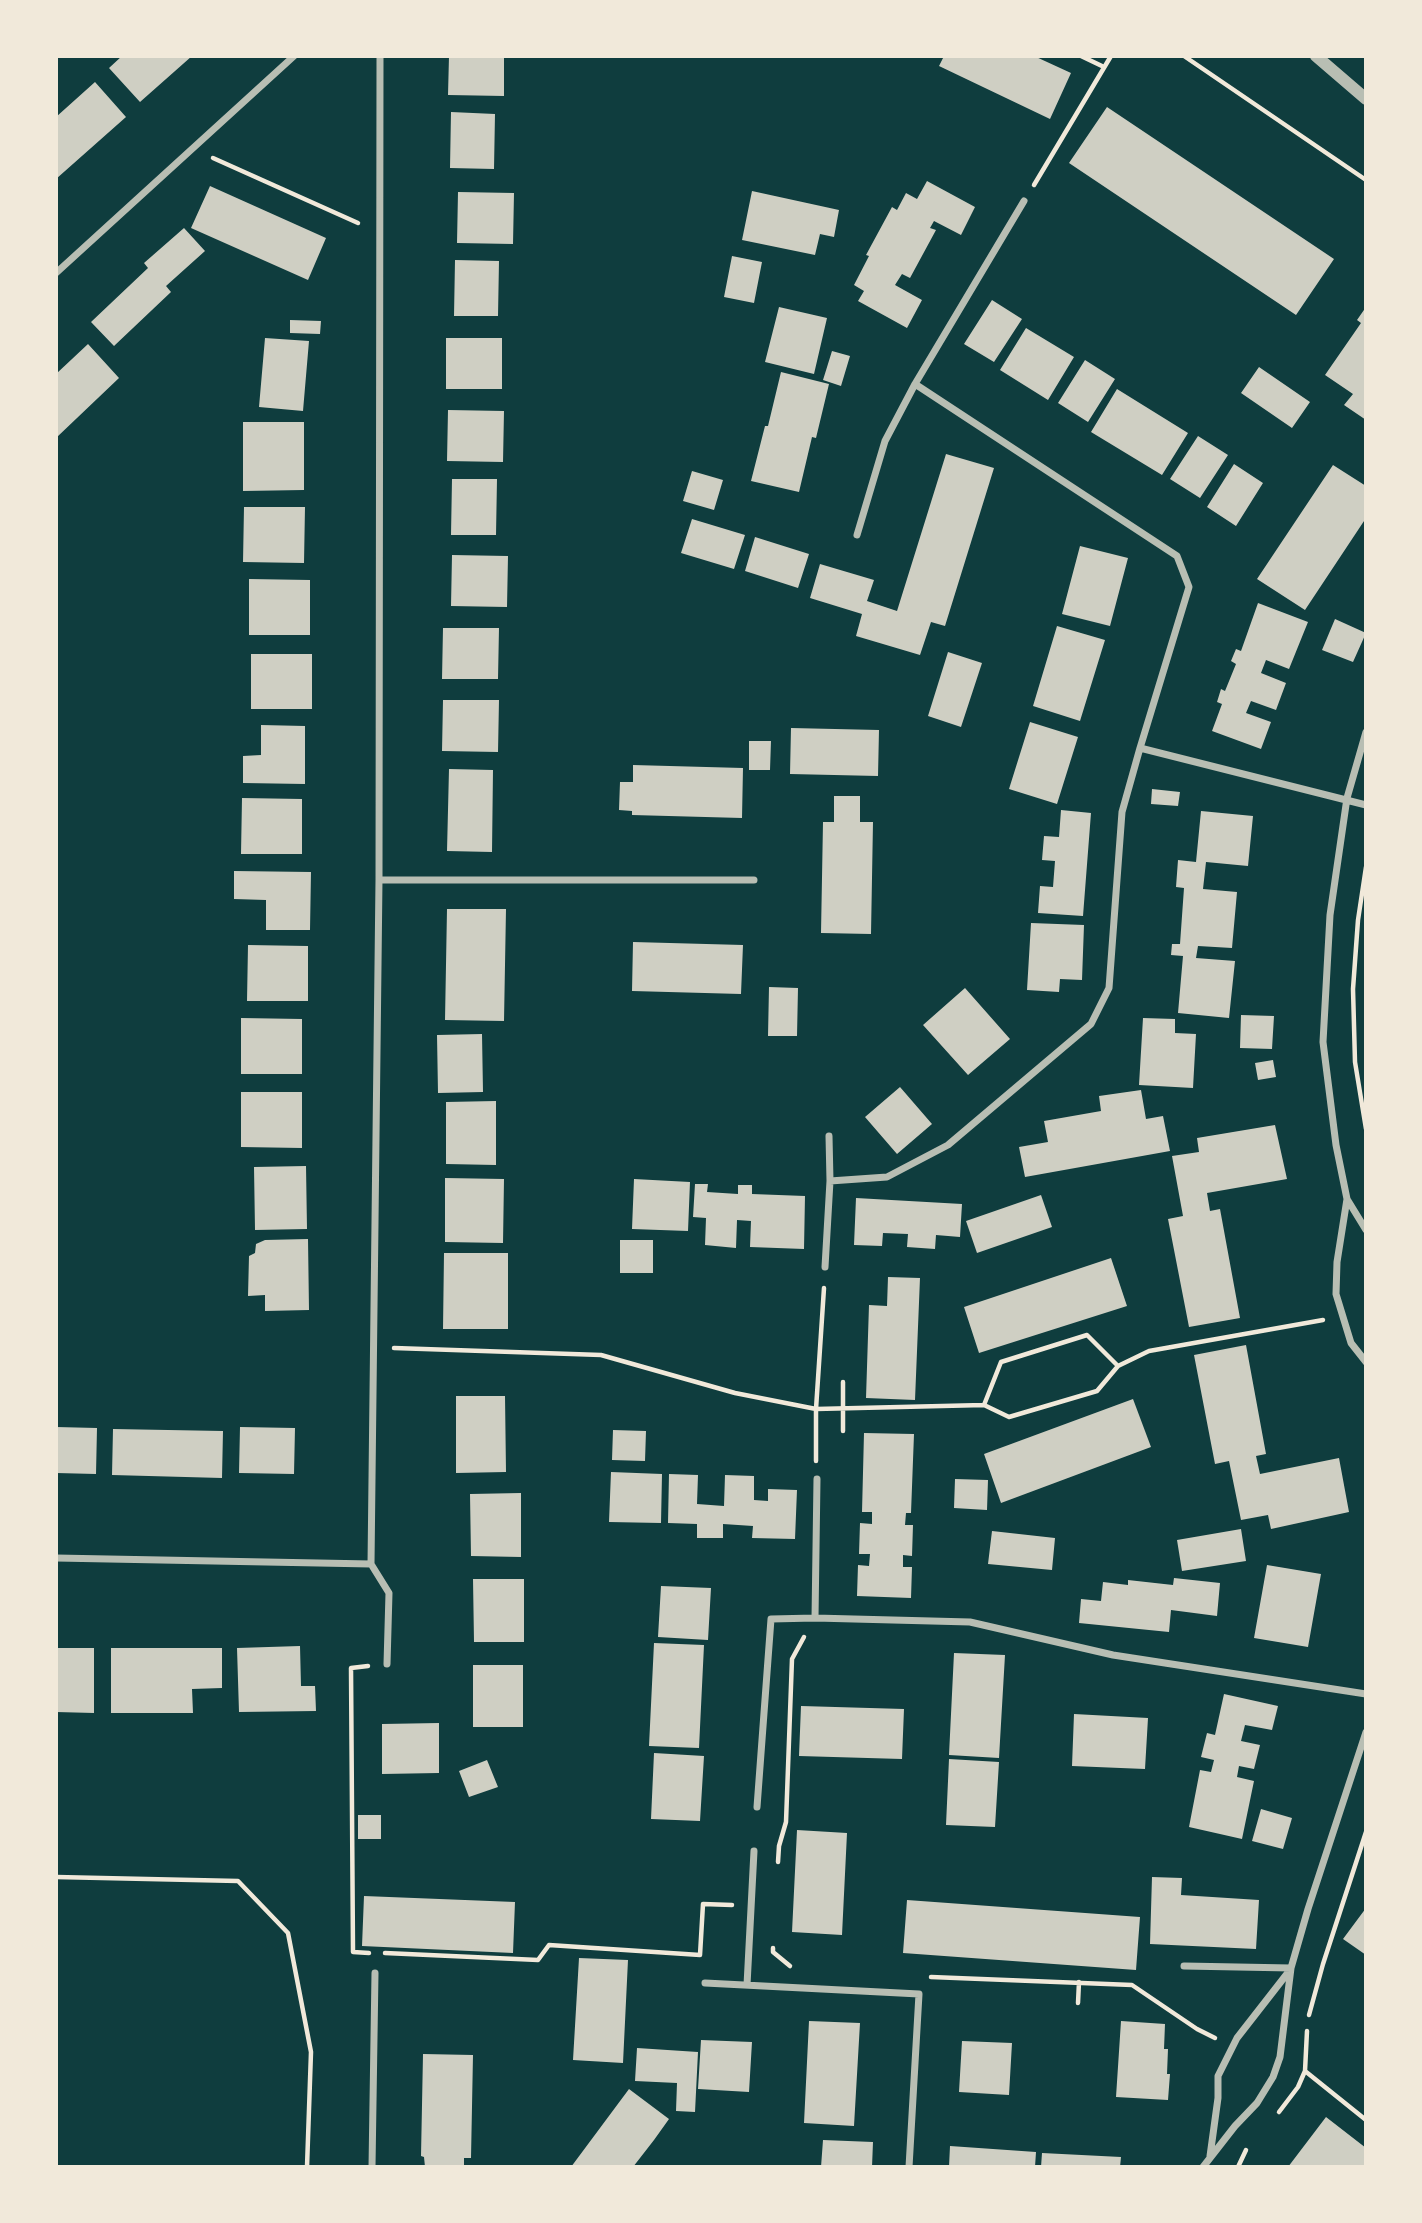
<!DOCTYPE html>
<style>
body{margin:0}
#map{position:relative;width:1422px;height:2223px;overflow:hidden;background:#0f3d3e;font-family:Commissioner,sans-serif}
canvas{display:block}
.frame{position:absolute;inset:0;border:58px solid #f1e9da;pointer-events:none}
</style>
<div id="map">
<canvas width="1422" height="2223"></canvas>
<div class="frame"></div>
</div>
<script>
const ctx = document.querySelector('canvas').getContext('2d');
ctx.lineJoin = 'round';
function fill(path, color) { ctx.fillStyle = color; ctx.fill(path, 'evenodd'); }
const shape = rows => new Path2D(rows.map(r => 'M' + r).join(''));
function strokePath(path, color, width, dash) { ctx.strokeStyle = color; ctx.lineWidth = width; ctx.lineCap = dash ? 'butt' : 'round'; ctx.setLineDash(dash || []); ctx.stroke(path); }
fill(shape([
 [122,56,192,56,140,102,109,68],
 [449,56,504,56,504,96,448,95],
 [944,56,1034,56,1071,73,1050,119,939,66],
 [95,82,126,117,56,179,56,117],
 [1107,107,1334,259,1296,315,1069,163],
 [451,112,495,114,494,169,450,168],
 [927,181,975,207,961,235,934,221,930,228,936,230,910,278,902,274,895,285,922,300,907,328,858,301,864,291,854,285,869,256,866,255,892,207,897,210,906,193,917,199],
 [210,186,326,238,308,280,191,228],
 [752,191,839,210,834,237,820,234,815,255,742,240],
 [458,192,514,193,513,244,457,243],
 [184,228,205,251,166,286,171,292,114,346,91,322,148,268,144,263],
 [732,256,762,262,754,303,724,297],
 [455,260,499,261,498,316,454,316],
 [992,300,1022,319,994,362,964,344],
 [779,307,827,318,814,374,765,362],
 [1366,307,1366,420,1344,405,1353,394,1325,375,1361,323,1357,320],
 [290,320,321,321,320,334,290,333],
 [1026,328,1074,357,1048,400,1000,370],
 [265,338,309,341,303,411,259,407],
 [446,338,502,338,502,389,446,389],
 [88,344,119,378,56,438,56,374],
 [832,351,850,356,841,386,823,380],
 [1085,360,1115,379,1088,422,1058,403],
 [1259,367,1310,402,1292,428,1241,393],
 [781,372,829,384,816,438,812,437,799,492,751,481,765,426,768,426],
 [1117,389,1188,433,1162,475,1091,432],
 [448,410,504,411,503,462,447,461],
 [243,422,304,422,304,490,243,491],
 [1198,436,1228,455,1200,498,1170,479],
 [946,454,994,468,945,626,931,622,920,655,856,636,862,614,810,598,820,564,874,580,867,601,897,611],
 [1234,464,1263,483,1236,526,1207,507],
 [1333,465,1366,486,1366,518,1305,610,1257,579],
 [692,471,723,480,714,510,683,501],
 [452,479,497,479,496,535,451,535],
 [244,507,305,507,304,563,243,562],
 [692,519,745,535,734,569,681,553],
 [755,537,809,554,798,588,745,571],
 [1080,546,1128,558,1110,626,1062,614],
 [452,555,508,556,507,607,451,606],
 [249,579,310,580,310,635,249,635],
 [1258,603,1308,622,1289,669,1266,660,1261,673,1286,683,1276,710,1251,701,1246,713,1271,722,1261,749,1212,731,1222,704,1217,702,1221,689,1225,691,1236,664,1231,661,1236,649,1241,651],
 [1335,619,1366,633,1353,662,1322,650],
 [1057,626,1105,640,1080,721,1033,706],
 [443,628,499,628,498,679,442,679],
 [948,652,982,663,961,727,928,716],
 [251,654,312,654,312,709,251,709],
 [443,700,499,700,498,752,442,751],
 [1030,722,1078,737,1057,804,1009,789],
 [261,725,305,726,305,784,243,783,243,756,261,755],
 [791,728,879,730,878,776,790,774],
 [749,741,771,741,770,770,749,770],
 [633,765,743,768,742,818,632,815,632,811,619,810,620,782,633,782],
 [449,769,493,770,492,852,447,851],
 [1152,789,1180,792,1178,806,1151,804],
 [834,796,860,796,860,822,873,822,871,934,821,933,823,822,834,822],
 [242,798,302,799,302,854,241,854],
 [1061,810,1091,813,1083,916,1038,913,1040,886,1053,887,1055,861,1042,860,1044,836,1059,837],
 [1201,811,1253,816,1248,866,1206,862,1203,889,1237,892,1232,948,1198,946,1196,958,1235,961,1229,1018,1178,1013,1183,956,1171,955,1172,944,1180,944,1184,888,1176,887,1178,860,1196,862],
 [234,871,311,872,310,930,266,930,266,900,234,899],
 [447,909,506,909,504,1021,445,1020],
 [1031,923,1084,925,1082,980,1060,979,1059,992,1027,990],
 [633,942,743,945,741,994,632,991],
 [248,945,308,946,308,1001,247,1001],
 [769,987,798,988,797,1036,768,1036],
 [965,988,1010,1039,968,1075,923,1025],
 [1241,1015,1274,1016,1272,1049,1240,1048],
 [241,1018,302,1019,302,1074,241,1074],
 [1143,1018,1175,1019,1175,1033,1196,1034,1193,1088,1139,1085],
 [482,1034,483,1092,438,1093,437,1035],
 [1273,1060,1276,1077,1258,1080,1255,1063],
 [900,1087,932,1124,897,1154,865,1117],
 [1141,1090,1146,1119,1163,1116,1170,1151,1025,1177,1019,1147,1048,1142,1044,1121,1101,1111,1099,1096],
 [241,1092,302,1092,302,1148,241,1147],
 [496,1101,496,1165,446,1164,446,1102],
 [1275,1125,1287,1179,1207,1193,1210,1211,1220,1209,1240,1318,1189,1327,1168,1219,1183,1216,1172,1156,1199,1152,1197,1138],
 [306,1166,307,1229,255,1230,254,1167],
 [445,1178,504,1179,503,1243,445,1242],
 [634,1179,690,1182,688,1231,632,1229],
 [695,1184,708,1184,707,1192,738,1194,738,1185,752,1185,752,1194,805,1196,804,1249,750,1247,751,1221,737,1220,736,1248,705,1245,706,1218,693,1217],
 [1041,1195,1052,1227,977,1253,966,1221],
 [856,1198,962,1204,960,1237,936,1235,935,1249,907,1247,908,1234,883,1233,882,1246,854,1245],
 [308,1239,309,1310,265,1311,265,1295,248,1296,249,1256,255,1253,256,1244,265,1240],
 [620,1240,653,1240,653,1273,620,1273],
 [444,1253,508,1253,508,1329,443,1329],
 [1111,1258,1127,1306,979,1353,964,1307],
 [888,1277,920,1278,915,1400,866,1398,869,1305,887,1306],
 [1246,1345,1266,1454,1256,1456,1260,1474,1339,1458,1349,1512,1271,1529,1268,1515,1241,1520,1229,1461,1215,1464,1194,1355],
 [456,1396,505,1396,506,1472,456,1473],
 [1133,1399,1151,1447,1001,1503,984,1454],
 [56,1427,97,1428,96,1474,56,1473],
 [240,1427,295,1428,294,1474,239,1473],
 [113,1429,223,1431,222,1478,112,1475],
 [613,1430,646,1431,645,1461,612,1460],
 [864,1433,914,1434,911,1513,906,1513,905,1525,913,1525,912,1556,903,1555,903,1567,912,1567,911,1598,857,1596,858,1565,869,1566,870,1554,859,1554,860,1523,872,1524,872,1512,862,1512],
 [611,1472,662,1474,661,1523,609,1522],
 [669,1474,698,1475,697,1504,724,1506,725,1475,754,1476,754,1500,768,1501,768,1489,797,1490,795,1539,752,1538,753,1526,723,1524,723,1538,697,1538,697,1524,668,1523],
 [955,1479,988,1480,987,1510,954,1508],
 [521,1493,521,1557,471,1556,470,1494],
 [1241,1529,1246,1561,1182,1571,1177,1540],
 [992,1531,1055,1538,1052,1570,988,1564],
 [1267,1565,1321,1574,1308,1647,1254,1638],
 [1174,1578,1220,1583,1217,1616,1171,1610,1169,1632,1079,1623,1081,1599,1101,1601,1103,1582,1128,1585,1128,1580,1173,1585],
 [473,1579,524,1579,524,1642,474,1642],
 [661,1586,711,1588,708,1640,658,1637],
 [654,1643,704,1645,699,1748,649,1746],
 [300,1646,301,1686,315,1686,316,1711,239,1712,237,1648],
 [56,1648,94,1648,94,1713,56,1712],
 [111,1648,222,1648,222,1688,192,1689,193,1713,111,1713],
 [954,1653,1005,1655,999,1758,949,1755],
 [473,1665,523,1665,523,1727,473,1727],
 [1224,1694,1278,1706,1272,1730,1245,1725,1241,1741,1260,1745,1254,1769,1239,1766,1237,1777,1254,1781,1242,1839,1189,1827,1200,1770,1211,1772,1214,1760,1201,1757,1207,1733,1215,1735],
 [801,1706,904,1709,902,1759,799,1756],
 [1074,1714,1148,1718,1145,1769,1072,1766],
 [439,1723,439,1773,382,1774,382,1724],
 [654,1753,704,1756,700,1821,651,1819],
 [949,1759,999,1762,995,1827,946,1825],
 [487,1760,498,1787,469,1797,459,1771],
 [1261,1809,1292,1818,1283,1849,1252,1841],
 [358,1815,381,1815,381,1839,358,1839],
 [797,1830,847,1833,842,1935,792,1932],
 [1152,1877,1182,1878,1181,1895,1259,1900,1256,1949,1150,1944],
 [364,1896,515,1902,513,1953,362,1946],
 [907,1900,1140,1917,1136,1970,903,1953],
 [1366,1908,1366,1955,1343,1939],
 [579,1958,628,1960,623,2063,573,2060],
 [809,2021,860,2023,854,2126,804,2123],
 [1121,2021,1165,2024,1164,2049,1168,2049,1167,2074,1170,2074,1168,2100,1116,2097],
 [701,2040,752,2042,749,2092,698,2089],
 [962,2041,1012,2043,1009,2095,959,2092],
 [637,2048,698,2052,695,2112,676,2111,677,2083,635,2081],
 [423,2054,473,2055,471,2158,464,2158,464,2167,425,2167,424,2157,421,2156],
 [629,2089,669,2119,654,2140,633,2167,571,2167],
 [1326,2117,1366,2148,1366,2167,1288,2167],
 [823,2140,873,2142,872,2167,821,2167],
 [950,2146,1036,2152,1035,2167,949,2167],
 [1042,2153,1121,2157,1120,2167,1041,2167]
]), '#cfcfc3');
strokePath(shape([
 [1081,56,1104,67],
 [1184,56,1366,180],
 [213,158,358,223],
 [1034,185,1111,56],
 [1366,867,1358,920,1353,989,1355,1062,1366,1129],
 [394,1348,601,1355,735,1393,816,1409,984,1405,1009,1417,1097,1391,1118,1366,1149,1351,1323,1320],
 [843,1382,843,1431],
 [984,1405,1001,1362,1087,1335,1118,1366],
 [816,1461,816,1409,824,1288],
 [368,1666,351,1668,353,1952,369,1953],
 [778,1862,779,1846,786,1822,792,1659,804,1637],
 [56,1877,238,1881,288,1933,311,2052,307,2167],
 [773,1948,773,1952,790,1966],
 [385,1953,538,1960,549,1945,700,1955,703,1904,732,1905],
 [931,1977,1132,1985,1197,2029,1215,2038],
 [1078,2003,1079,1982],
 [1309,2015,1323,1964,1366,1832],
 [1305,2071,1366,2120],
 [1279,2112,1298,2087,1305,2071,1307,2031],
 [1238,2167,1246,2150]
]), '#f1e9da', 4.5);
strokePath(shape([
 [1024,201,915,384,1177,556,1189,587,1140,748,1366,805],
 [56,273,294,56],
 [857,535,885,441,915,384],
 [1366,732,1347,798,1330,915,1323,1042,1336,1145,1347,1199,1366,1230],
 [379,880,754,880],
 [829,1136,830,1181],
 [1347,1199,1337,1262,1336,1294,1351,1343,1366,1362],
 [825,1267,830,1181,887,1177,948,1145,1091,1024,1109,988,1122,812,1140,748],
 [56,1558,371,1564],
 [371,1564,379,880,380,56],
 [371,1564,389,1593,387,1664],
 [815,1618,817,1479],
 [757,1807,771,1619,815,1618,970,1622,1113,1655,1366,1694],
 [1184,1966,1291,1968],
 [705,1983,919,1994,909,2167],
 [747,1985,754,1851],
 [1210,2156,1218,2098,1218,2076,1237,2038,1290,1970],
 [372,2167,375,1973],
 [1203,2167,1235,2126,1257,2103,1273,2077,1280,2057,1291,1968,1308,1909,1366,1732]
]), '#b8beb3', 7);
strokePath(shape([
 [1316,56,1366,99]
]), '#b8beb3', 12);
</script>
